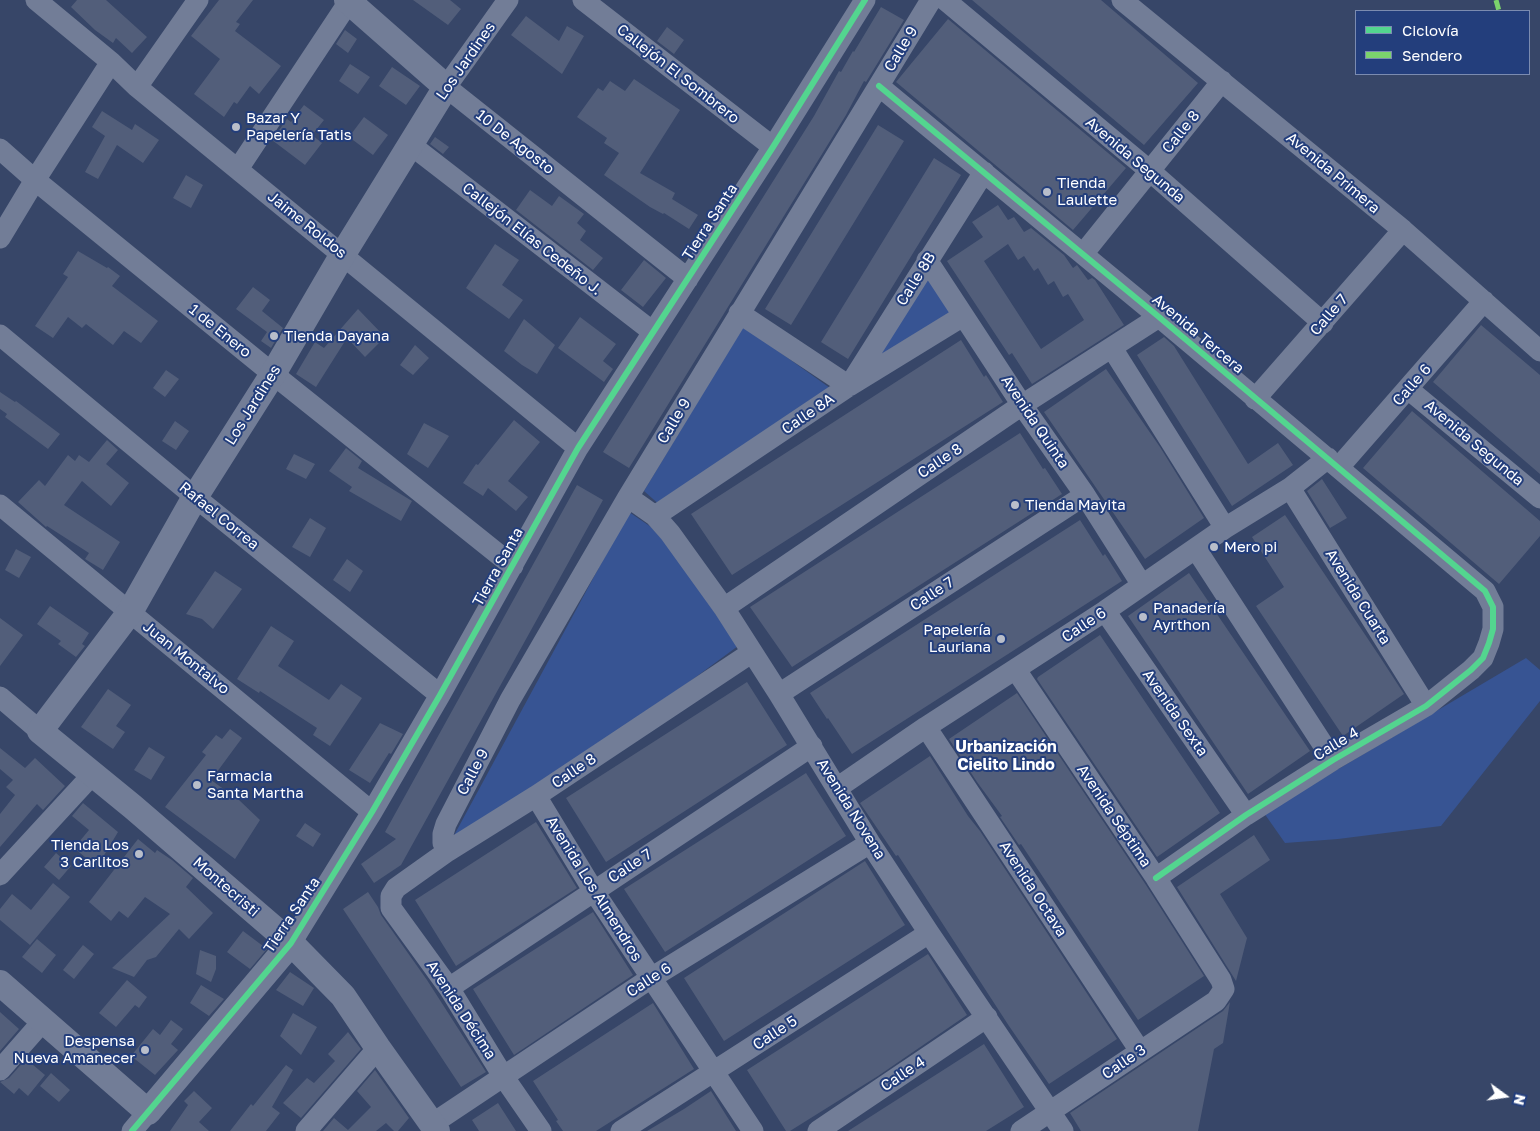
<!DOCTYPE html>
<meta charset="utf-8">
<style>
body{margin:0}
#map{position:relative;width:1540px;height:1131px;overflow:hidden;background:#374668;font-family:"Golos Text",sans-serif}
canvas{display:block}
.legend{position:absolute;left:1355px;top:10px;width:175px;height:65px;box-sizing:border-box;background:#233e7c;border:1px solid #7b8bb0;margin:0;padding:6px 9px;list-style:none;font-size:15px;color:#fff}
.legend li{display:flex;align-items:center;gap:10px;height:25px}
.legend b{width:25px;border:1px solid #7b8bb0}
.north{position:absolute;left:1480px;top:1071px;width:50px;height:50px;-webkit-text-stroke:4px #233e7c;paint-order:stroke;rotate:104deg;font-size:14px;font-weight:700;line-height:20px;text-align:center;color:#fff}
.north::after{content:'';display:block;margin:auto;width:18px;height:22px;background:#fff;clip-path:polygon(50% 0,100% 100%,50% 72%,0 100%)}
</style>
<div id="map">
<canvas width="1540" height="1131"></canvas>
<ul class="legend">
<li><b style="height:6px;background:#53d58f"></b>Ciclovía</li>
<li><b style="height:6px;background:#7cd36c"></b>Sendero</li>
</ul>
<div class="north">N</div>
</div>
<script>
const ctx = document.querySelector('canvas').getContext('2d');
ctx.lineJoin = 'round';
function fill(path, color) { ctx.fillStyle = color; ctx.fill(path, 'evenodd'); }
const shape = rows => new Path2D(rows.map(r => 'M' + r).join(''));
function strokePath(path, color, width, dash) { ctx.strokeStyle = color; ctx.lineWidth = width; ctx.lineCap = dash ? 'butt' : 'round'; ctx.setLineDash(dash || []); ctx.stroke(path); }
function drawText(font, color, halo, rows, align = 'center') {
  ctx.font = font + ' "Golos Text",sans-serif'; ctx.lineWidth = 4; ctx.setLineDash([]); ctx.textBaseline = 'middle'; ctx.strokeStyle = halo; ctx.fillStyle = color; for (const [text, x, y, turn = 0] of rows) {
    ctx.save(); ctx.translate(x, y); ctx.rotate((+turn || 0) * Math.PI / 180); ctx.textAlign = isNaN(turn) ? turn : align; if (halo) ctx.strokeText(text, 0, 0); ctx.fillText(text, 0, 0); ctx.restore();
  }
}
fill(shape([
 [928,278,951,312,876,358],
 [743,326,830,388,662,507,644,491],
 [629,512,651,527,671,549,738,646,685,685,451,841],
 [1526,658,1540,670,1540,701,1441,826,1338,839,1285,843,1264,813]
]), '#375493');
fill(shape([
 [77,0,106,0,147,37,132,53,116,38,113,43,95,30,71,7],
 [219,0,253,0,236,22,240,24,235,31,281,66,259,94,250,86,237,104,234,102,224,117,194,94,220,59,191,36],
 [413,0,450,0,461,9,448,25],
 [972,0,1101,0,1198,83,1144,145],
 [881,7,904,20,866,82,864,81,846,115,629,468,603,452,814,116,839,71,841,72,853,51,854,52],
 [526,16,559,41,567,26,584,36,562,74,511,35],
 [948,19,1126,168,1073,230,896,82],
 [667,27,684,40,674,54,657,41],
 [345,30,357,39,348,53,336,44],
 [350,64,370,77,358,94,339,81],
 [392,67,420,86,406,105,379,86],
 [634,79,680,110,640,173,675,193,672,199,698,215,689,229,664,213,663,214,650,207,604,175,619,153,604,143,607,138,577,117,598,88,603,91,610,81,625,91],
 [304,105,324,120,312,135,322,143,305,165,272,140,287,119,291,122],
 [102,111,132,130,135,124,159,140,143,163,117,145,98,179,85,172,105,136,92,127],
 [364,117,388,135,373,155,349,137],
 [878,125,904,141,791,325,765,309],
 [435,137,449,147,443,154,430,144],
 [934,158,961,175,848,359,821,342],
 [186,175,203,185,191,208,173,198],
 [530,190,552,206,559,196,584,214,577,223,586,231,580,240,603,258,593,270,516,210],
 [998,205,1008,220,1014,217,1024,232,1031,228,1064,255,1073,268,1077,265,1088,280,1092,278,1095,280,1124,325,1032,384,1012,353,1009,355,947,261,983,237,972,222],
 [1008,244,1018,260,1024,256,1034,271,1038,268,1048,285,1054,281,1063,297,1068,294,1084,320,1041,349,984,261],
 [495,244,519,260,502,285,523,300,509,319,466,288],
 [78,251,107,268,108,267,120,276,112,286,158,321,141,343,124,331,113,345,86,324,82,328,68,317,53,338,35,326,68,277,63,274],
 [644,260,666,278,643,307,621,290],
 [253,287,270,300,262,311,283,328,271,348,261,341,267,332,236,309],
 [358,309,385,337,365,357,347,338,316,387,296,374,315,342,324,348],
 [580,317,616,344,603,361,613,369,604,382,558,348],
 [524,319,555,345,537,374,522,365,504,351],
 [1481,325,1540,375,1540,474,1433,382],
 [1164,337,1174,346,1248,464,1278,443,1293,465,1232,506,1137,355],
 [961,340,984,377,986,375,1003,402,732,575,691,514],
 [415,345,429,358,413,375,400,365],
 [1106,369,1160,447,1204,518,1145,559,1044,412],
 [166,370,179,379,165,397,153,388],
 [0,392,15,402,16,401,60,434,48,449,5,417,7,414,0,409],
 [1412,411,1540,521,1540,536,1499,584,1363,468],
 [514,420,540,442,508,481,528,497,516,511,488,488,483,496,463,483,476,464,478,465],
 [175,421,189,431,176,450,162,441],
 [424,423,449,436,428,468,407,454],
 [1020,433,1043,469,1045,468,1062,494,792,667,750,607],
 [107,440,118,450,106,464,129,483,111,506,82,481,64,505,120,542,103,570,85,559,89,553,47,526,46,527,18,502,39,480,45,486,68,455,75,461,79,455,89,462],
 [346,448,362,461,358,468,412,501,401,521,349,491,352,487,329,471],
 [294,454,315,464,306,479,286,469],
 [1322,479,1347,518,1330,528,1307,491],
 [577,485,603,500,401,865,374,883,361,864,396,839,385,832],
 [1285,515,1380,657,1404,694,1343,736,1256,606,1284,587,1252,537],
 [310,518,326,528,310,557,292,547],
 [1080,520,1103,556,1105,554,1122,581,852,754,828,718,827,719,810,693],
 [16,549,31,557,19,578,5,570],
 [347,559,363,571,350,592,333,580],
 [215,571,242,589,213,629,202,619,186,614],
 [1189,573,1310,751,1248,794,1128,616],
 [50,606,89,633,82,644,85,646,76,657,58,644,61,641,37,624],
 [0,618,23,635,0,666],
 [271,626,294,641,278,666,329,700,341,684,362,698,330,746,313,735,317,728,260,691,259,693,237,679],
 [1100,635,1220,813,1157,857,1037,679,1038,677],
 [747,682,787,745,606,862,566,798],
 [108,689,131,705,116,726,125,732,113,749,81,727],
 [1017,693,1146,885,1204,976,1138,1020,1021,844,1019,845,1000,817,1002,816,977,782,949,739],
 [380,723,403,734,391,754,389,753,370,783,349,770],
 [230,729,242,738,211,780,239,800,260,820,235,859,165,807,206,755,202,752,216,735,222,739],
 [149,747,165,757,151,780,134,770],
 [0,748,25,768,35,758,65,786,43,810,37,804,0,847,0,814,15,795,6,787,13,780,0,769],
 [930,756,968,816,980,831,1117,1039,1049,1084,1009,1026,898,855,896,856,860,803],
 [806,773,846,836,665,952,624,889],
 [83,803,118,832,97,867,74,848,89,830,72,816],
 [536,822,577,888,456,966,415,900],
 [305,823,321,834,313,847,296,836],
 [1254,835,1270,860,1220,894,1247,938,1236,981,1177,887],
 [138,839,155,853,157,850,172,860,193,878,186,887,213,913,189,939,179,929,156,957,147,960,134,977,112,968,170,914,145,897,128,918,119,911,111,921,89,902],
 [56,853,71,866,59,880,44,867],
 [865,861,905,925,724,1041,684,978],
 [53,883,70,897,30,945,0,920,0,909,12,894,31,910],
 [368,892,378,907,381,915,427,980,486,1072,461,1087,343,909],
 [593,912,633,975,514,1055,473,989],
 [243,931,267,949,250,969,227,952],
 [37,939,56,955,42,973,22,957],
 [83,945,94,954,74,979,63,970],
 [200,950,216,956,216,969,211,982,196,974],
 [928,954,967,1015,878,1076,790,1131,786,1131,747,1070],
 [290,972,314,988,303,1006,276,990],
 [127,980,147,997,139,1008,135,1005,116,1027,99,1013],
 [201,985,224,999,209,1016,190,1003],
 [1230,1002,1223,1043,1214,1049,1198,1131,1081,1131,1070,1113,1223,1011],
 [653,1003,694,1069,596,1131,563,1131,556,1121,558,1120,533,1081],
 [0,1012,19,1029,0,1051],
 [293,1013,317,1027,301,1055,280,1036],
 [171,1020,183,1029,171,1044,178,1050,155,1075,131,1056,153,1029,160,1035],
 [348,1032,361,1049,301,1118,283,1103,307,1078,314,1083,335,1061,328,1054],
 [984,1044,1024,1107,1010,1116,986,1131,848,1131],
 [26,1059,45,1075,28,1096,19,1088,14,1094,0,1082,9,1078],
 [286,1065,293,1070,272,1107,280,1113,266,1131,230,1131,251,1104,253,1106],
 [375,1070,409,1118,398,1131,394,1131,386,1123,376,1131,323,1131,334,1118,348,1130,371,1107,357,1091],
 [51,1073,70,1090,59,1102,40,1086],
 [194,1091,212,1108,199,1122,209,1131,170,1131,188,1105,184,1101],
 [711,1091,736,1131,647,1131,684,1109],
 [498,1103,516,1131,479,1131,472,1120]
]), '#525e7a');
strokePath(shape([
 [36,0,111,62,137,87,578,448],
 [508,0,446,87,688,279],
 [583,0,773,147],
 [945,0,1150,171,1323,323],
 [1122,0,1403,230,1540,351],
 [879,86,1159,317,1485,591,1493,607,1493,629,1489,643,1483,658,1471,670,1426,706,1333,760,1246,815,1156,878],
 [137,87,198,0],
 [411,145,653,332],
 [0,149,35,180,273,374,513,566],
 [238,169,350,0],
 [0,238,35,180,111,62],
 [1083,254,1222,81],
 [927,260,1022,405,1085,495,1142,585],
 [739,313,849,386,984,172],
 [0,335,195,497,440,695],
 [1112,348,1225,528],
 [1408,389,1540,498],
 [1255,399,1403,230],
 [1339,467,1484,301],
 [1290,488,1426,706],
 [628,497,655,516,670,533,724,608,779,694,870,843,929,933,1063,1131],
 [0,505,372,812],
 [655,516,849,386,963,316],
 [1196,549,1333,760],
 [724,608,1022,405,1159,317],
 [1105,611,1246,815],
 [1016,670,1156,878,1221,980,1224,989,1216,1001,1021,1131],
 [779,694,1085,495],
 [0,697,40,731],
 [926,727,1140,1051],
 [837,788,926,727,1105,611,1225,528,1290,488,1328,458],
 [536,796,593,890,753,1131],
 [448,851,443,843,443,834,446,824,510,700,628,497,931,0],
 [0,875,93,774],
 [291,943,372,812,440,695,578,448,773,147,865,0],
 [449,988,812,746],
 [0,1070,43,1021],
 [432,1124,651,978,870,843],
 [132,1131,148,1112],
 [306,1131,378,1048],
 [541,1131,503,1076,449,988,391,908,391,896,396,888,448,851,536,796,751,653],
 [621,1131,929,933],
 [818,1131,987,1017]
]), '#727d97', 21);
strokePath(shape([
 [347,0,446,87,343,254,273,374,195,497,130,612,40,731,133,807,291,943,343,996,378,1048,437,1131],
 [0,983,148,1112,291,943]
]), '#727d97', 26);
strokePath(shape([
 [1496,0,1499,11]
]), '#7cd36c', 5, [10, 5]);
strokePath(shape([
 [879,86,1159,317,1485,591,1493,607,1493,629,1489,643,1483,658,1471,670,1426,706,1333,760,1246,815,1156,878],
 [132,1131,291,943,372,812,440,695,578,448,773,147,865,0]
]), '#53d58f', 6);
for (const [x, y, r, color] of [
 [236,127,5,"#b9beca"],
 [1047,192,5,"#b9beca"],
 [274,336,5,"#b9beca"],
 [1015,505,5,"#b9beca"],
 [1214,547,5,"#b9beca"],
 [1143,617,5,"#b9beca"],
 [1001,639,5,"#b9beca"],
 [197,785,5,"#b9beca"],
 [139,854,5,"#b9beca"],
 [145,1050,5,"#b9beca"]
]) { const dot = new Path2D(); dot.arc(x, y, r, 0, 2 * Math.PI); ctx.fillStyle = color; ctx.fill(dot); strokePath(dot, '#233e7c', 2); }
drawText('15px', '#fff', '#233e7c', [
 ["Calle 9",901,49,-59],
 ["Los Jardines",466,61,-55],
 ["Callejón El Sombrero",678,74,38],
 ["Calle 8",1181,132,-51],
 ["10 De Agosto",515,142,38],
 ["Avenida Segunda",1135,160,40],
 ["Avenida Primera",1333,173,40],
 ["Tierra Santa",710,222,-57],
 ["Jaime Roldos",307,225,39],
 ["Callejón Elías Cedeño J.",532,239,38],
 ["Calle 8B",916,279,-58],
 ["Calle 7",1329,315,-49],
 ["1 de Enero",220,331,39],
 ["Avenida Tercera",1198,334,40],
 ["Calle 6",1412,385,-49],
 ["Los Jardines",253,405,-58],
 ["Calle 8A",808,414,-34],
 ["Calle 9",674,421,-59],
 ["Avenida Quinta",1035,422,56],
 ["Avenida Segunda",1474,443,40],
 ["Calle 8",940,461,-34],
 ["Rafael Correa",219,516,39],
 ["Tierra Santa",498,567,-61],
 ["Calle 7",932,594,-33],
 ["Avenida Cuarta",1358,597,58],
 ["Calle 6",1084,625,-34],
 ["Juan Montalvo",186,658,39],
 ["Avenida Sexta",1175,713,55],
 ["Calle 4",1336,744,-31],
 ["Calle 8",574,771,-34],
 ["Calle 9",473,772,-62],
 ["Avenida Novena",851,809,58],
 ["Avenida Séptima",1114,816,56],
 ["Calle 7",630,866,-33],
 ["Montecristi",226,887,41],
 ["Avenida Los Almendros",594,889,58],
 ["Avenida Octava",1033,889,57],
 ["Tierra Santa",292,915,-56],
 ["Calle 6",649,980,-33],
 ["Avenida Décima",461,1010,57],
 ["Calle 5",775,1033,-33],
 ["Calle 3",1124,1062,-34],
 ["Calle 4",903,1074,-34]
]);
drawText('15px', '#fff', '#233e7c', [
 ["Bazar Y",246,118],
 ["Papelería Tatis",246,135],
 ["Tienda",1057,183],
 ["Laulette",1057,200],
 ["Tienda Dayana",284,336],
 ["Tienda Mayita",1025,505],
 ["Mero pi",1224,547],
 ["Panadería",1153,608],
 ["Ayrthon",1153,625],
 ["Papelería",991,630,"right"],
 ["Lauriana",991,647,"right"],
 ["Farmacia",207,776],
 ["Santa Martha",207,793],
 ["Tienda Los",129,845,"right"],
 ["3 Carlitos",129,862,"right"],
 ["Despensa",135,1041,"right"],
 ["Nueva Amanecer",135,1058,"right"]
], 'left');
drawText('bold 16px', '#fff', '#233e7c', [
 ["Urbanización",1006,747],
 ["Cielito Lindo",1006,765]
]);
</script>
